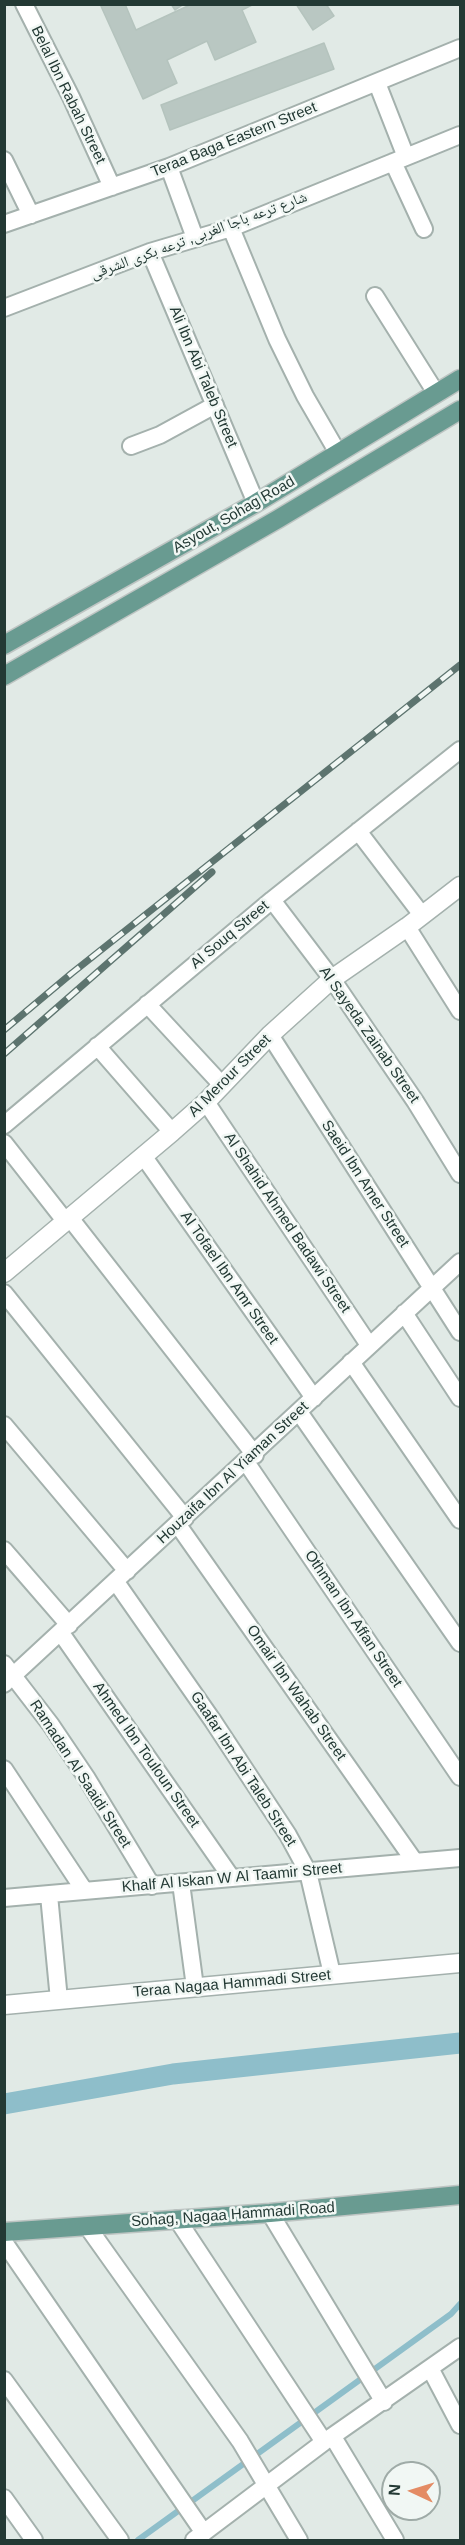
<!DOCTYPE html>
<meta charset="utf-8">
<style>
body{margin:0}
#map{position:relative;width:465px;height:2545px;overflow:hidden;background:#e1eae6;font-family:Helvetica,sans-serif}
canvas{display:block}
.frame{position:absolute;inset:0;border:6px solid #233934;pointer-events:none}
.north{position:absolute;left:381px;top:2461px;width:60px;height:60px;box-sizing:border-box;background:#f1f7f4;border:2px solid #9faba7;border-radius:50%;rotate:274deg;font-size:16px;font-weight:700;line-height:24px;text-align:center;color:#233934}
.north::after{content:'';display:block;margin:auto;width:21px;height:27px;background:#e48b64;clip-path:polygon(50% 0,100% 100%,50% 72%,0 100%)}
</style>
<div id="map">
<canvas width="465" height="2545"></canvas>
<div class="frame"></div>
<div class="north">N</div>
</div>
<script>
const ctx = document.querySelector('canvas').getContext('2d');
ctx.lineJoin = 'round';
const shape = rows => new Path2D(rows.map(r => 'M' + r).join(''));
function strokePath(path, color, width, dash) { ctx.strokeStyle = color; ctx.lineWidth = width; ctx.lineCap = dash ? 'butt' : 'round'; ctx.setLineDash(dash || []); ctx.stroke(path); }
function fill(path, color) { ctx.fillStyle = color; ctx.fill(path, 'evenodd'); }
function drawText(font, color, halo, rows, align = 'center') {
  ctx.font = font + ' Helvetica,"Noto Naskh Arabic",sans-serif'; ctx.lineWidth = 5; ctx.setLineDash([]); ctx.textBaseline = 'middle'; ctx.strokeStyle = halo; ctx.fillStyle = color; for (const [text, x, y, turn = 0] of rows) {
    ctx.save(); ctx.translate(x, y); ctx.rotate((+turn || 0) * Math.PI / 180); ctx.textAlign = isNaN(turn) ? turn : align; if (halo) ctx.strokeText(text, 0, 0); ctx.fillText(text, 0, 0); ctx.restore();
  }
}
strokePath(shape([
 [138,2540,451,2314,460,2304]
]), '#8ebeca', 6);
strokePath(shape([
 [4,2104,173,2074,460,2043]
]), '#8ebeca', 21);
const building = shape([
 [100,4,125,4,136,30,192,4,254,4,242,10,256,42,215,60,207,41,167,60,177,83,143,99,100,4],
 [171,4,184,4,175,10,171,4],
 [296,4,326,4,334,16,313,30,296,4],
 [324,43,334,69,170,130,161,105,324,43]
]);
fill(building, '#b9c7c2');
strokePath(building, '#b4c3bd', 1.5);
const minor = shape([
 [24,4,71,97,112,187],
 [377,83,406,157],
 [4,160,31,215],
 [393,162,424,229],
 [169,167,195,238],
 [4,224,169,167,460,48],
 [231,228,277,339,305,396,338,453],
 [150,252,256,503],
 [375,296,436,393],
 [4,308,150,252,231,228,460,135],
 [131,446,160,435,215,405],
 [358,831,422,915],
 [272,900,332,979,415,1101,460,1174],
 [407,927,460,1011],
 [147,1004,222,1085],
 [270,1035,460,1332],
 [97,1046,172,1132],
 [206,1102,369,1345],
 [4,1125,272,900,460,750],
 [4,1143,66,1222],
 [144,1157,314,1398],
 [70,1218,255,1455],
 [4,1293,185,1518],
 [404,1313,460,1398],
 [351,1362,460,1520],
 [299,1412,460,1643],
 [4,1425,127,1571],
 [246,1462,460,1777],
 [178,1525,415,1862],
 [4,1550,69,1625],
 [116,1582,213,1721,288,1835,308,1872,332,1974],
 [61,1633,231,1877],
 [4,1664,51,1725,86,1777,152,1886],
 [4,1684,460,1262],
 [4,1769,84,1890],
 [181,1883,195,1987],
 [49,1895,59,2000],
 [4,1898,460,1858],
 [270,2213,384,2402],
 [177,2219,324,2442],
 [87,2226,240,2441,299,2540],
 [4,2242,204,2533],
 [431,2370,460,2425],
 [4,2380,120,2540],
 [333,2437,395,2540],
 [4,2498,34,2540],
 [194,2540,324,2442,460,2347]
]);
const tertiary = shape([
 [4,1273,172,1132,206,1102,270,1035,332,979,407,927,460,886],
 [4,2005,460,1963]
]);
const primary = shape([
 [4,645,256,503,460,379],
 [4,676,278,519,460,410],
 [4,2232,270,2213,460,2195]
]);
strokePath(minor, '#a4b1ad', 20);
strokePath(tertiary, '#a4b1ad', 21);
strokePath(primary, '#bdc4c2', 21);
strokePath(minor, '#fff', 16);
strokePath(tertiary, '#fff', 18);
strokePath(primary, '#699b91', 18);
const rail = shape([
 [4,1030,72,973,460,665],
 [4,1054,212,872]
]);
strokePath(rail, '#5d746f', 7);
strokePath(rail, '#f1f7f4', 4.5, [14]);
drawText('15px', '#233934', '#f1f7f4', [
 ["Belal Ibn Rabah Street",68,95,64],
 ["Teraa Baga Eastern Street",234,140,-22],
 ["شارع ترعه باجا الغربى, ترعه بكرى الشرقى",199,236,-20],
 ["Ali Ibn Abi Taleb Street",203,377,67],
 ["Asyout, Sohag Road",234,515,-30],
 ["Al Souq Street",230,935,-40],
 ["Al Sayeda Zainab Street",369,1035,55],
 ["Al Merour Street",230,1076,-45],
 ["Saeid Ibn Amer Street",365,1184,57],
 ["Al Shahid Ahmed Badawi Street",287,1223,56],
 ["Al Tofael Ibn Amr Street",229,1278,55],
 ["Houzaifa Ibn Al Yiaman Street",233,1473,-43],
 ["Othman Ibn Affan Street",353,1619,56],
 ["Omair Ibn Wahab Street",296,1693,55],
 ["Ahmed Ibn Touloun Street",146,1755,55],
 ["Gaafar Ibn Abi Taleb Street",243,1769,57],
 ["Ramadan Al Saaidi Street",80,1774,57],
 ["Khalf Al Iskan W Al Taamir Street",232,1878,-5],
 ["Teraa Nagaa Hammadi Street",232,1984,-5],
 ["Sohag, Nagaa Hammadi Road",233,2215,-4]
]);
</script>
